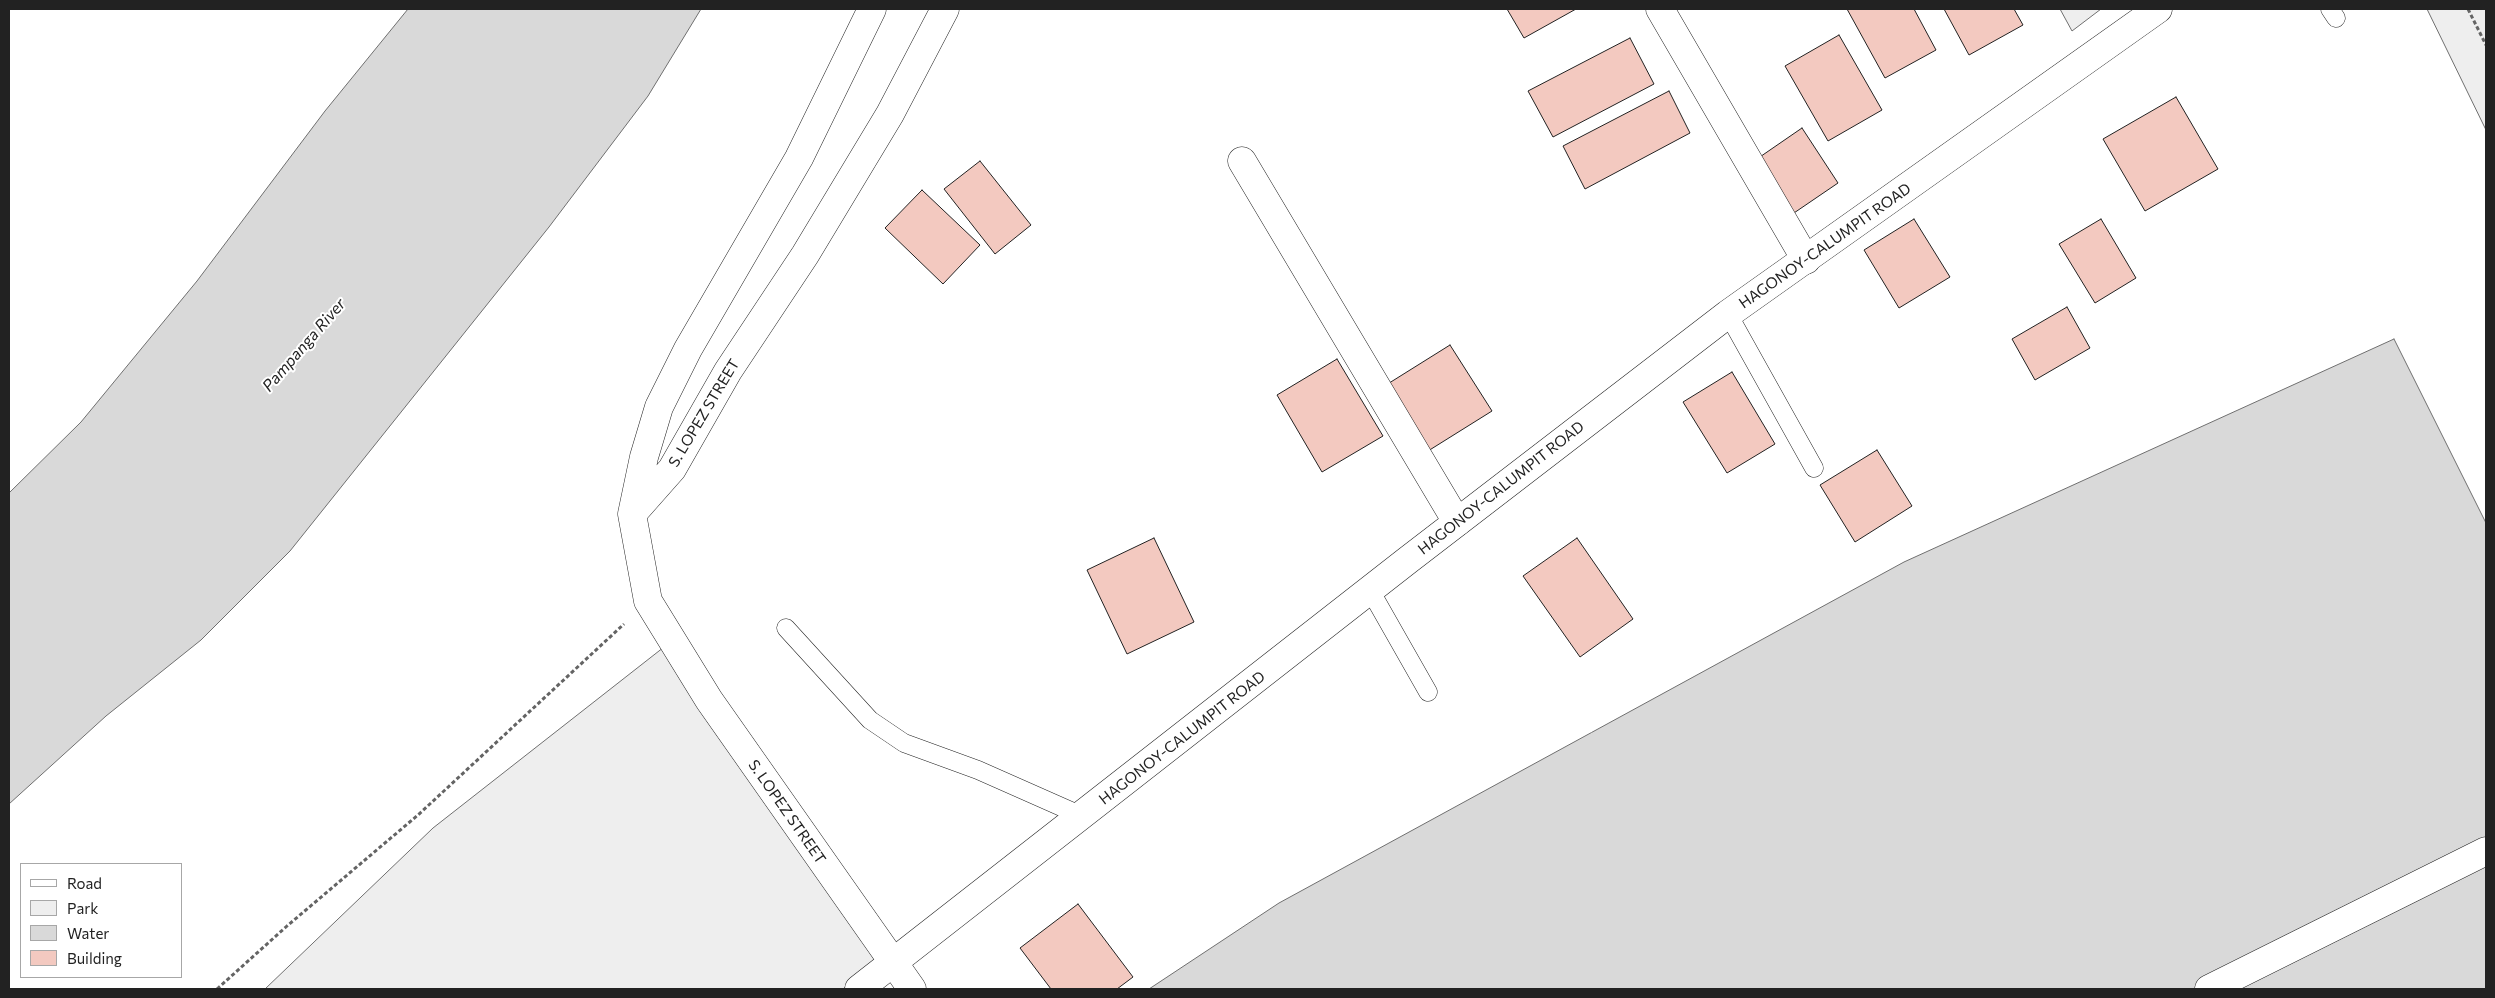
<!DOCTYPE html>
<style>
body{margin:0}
#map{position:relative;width:2495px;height:998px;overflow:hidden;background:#fff;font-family:Commissioner,sans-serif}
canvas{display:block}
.frame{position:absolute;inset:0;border:10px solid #222;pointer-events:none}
.legend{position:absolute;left:20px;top:863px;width:162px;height:115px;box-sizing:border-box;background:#fff;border:1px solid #a7a7a7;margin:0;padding:6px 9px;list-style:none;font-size:15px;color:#222}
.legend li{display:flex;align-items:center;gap:10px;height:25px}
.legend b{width:25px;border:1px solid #a7a7a7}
</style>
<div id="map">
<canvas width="2495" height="998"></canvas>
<div class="frame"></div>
<ul class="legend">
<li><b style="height:6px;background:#fff"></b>Road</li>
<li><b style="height:14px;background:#eee"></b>Park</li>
<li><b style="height:14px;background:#d9d9d9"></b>Water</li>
<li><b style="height:14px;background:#f3c9c0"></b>Building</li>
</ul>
</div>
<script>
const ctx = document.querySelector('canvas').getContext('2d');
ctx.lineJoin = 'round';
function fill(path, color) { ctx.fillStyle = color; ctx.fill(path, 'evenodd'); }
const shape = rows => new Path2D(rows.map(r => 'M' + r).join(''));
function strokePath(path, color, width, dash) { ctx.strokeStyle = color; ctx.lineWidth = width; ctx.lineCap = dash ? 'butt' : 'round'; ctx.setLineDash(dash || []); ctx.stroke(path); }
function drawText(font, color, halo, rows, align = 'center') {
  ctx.font = font + ' Commissioner,sans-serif'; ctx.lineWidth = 4; ctx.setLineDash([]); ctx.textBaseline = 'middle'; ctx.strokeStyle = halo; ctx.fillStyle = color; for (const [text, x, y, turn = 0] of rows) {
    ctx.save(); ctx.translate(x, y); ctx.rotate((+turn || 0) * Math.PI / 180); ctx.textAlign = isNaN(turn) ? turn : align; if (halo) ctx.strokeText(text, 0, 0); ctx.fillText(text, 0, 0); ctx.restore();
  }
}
const green = shape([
 [2060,9,2101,9,2072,31,2060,9],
 [2427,9,2486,9,2486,130,2427,9],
 [673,640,890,954,843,989,265,989,433,828,673,640]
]);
fill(green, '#eee');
strokePath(green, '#6f6f6f', 1);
const water = shape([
 [408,9,701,9,648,96,549,227,290,551,201,640,106,716,9,804,9,493,81,422,197,281,325,111,408,9],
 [2394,339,2486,523,2486,989,1149,989,1279,903,1904,562,2394,339]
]);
fill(water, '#d9d9d9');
strokePath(water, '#6f6f6f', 1);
const building = shape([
 [1507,9,1576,9,1524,38,1507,9],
 [1847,9,1914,9,1936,50,1885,78,1847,9],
 [1944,9,2014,9,2023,25,1969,55,1944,9],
 [1839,35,1882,110,1828,141,1785,66,1839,35],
 [1630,38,1654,84,1553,137,1528,91,1630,38],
 [1669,91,1690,133,1585,189,1563,146,1669,91],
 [2176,97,2218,169,2145,211,2103,139,2176,97],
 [1802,128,1838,183,1791,215,1754,161,1802,128],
 [980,161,1031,225,995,254,944,189,980,161],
 [922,190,980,245,943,284,885,228,922,190],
 [1914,219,1950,277,1899,308,1864,250,1914,219],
 [2101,219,2136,278,2095,303,2059,244,2101,219],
 [2067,307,2090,348,2035,380,2012,339,2067,307],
 [1450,345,1492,411,1428,451,1386,385,1450,345],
 [1337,359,1383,436,1322,472,1277,395,1337,359],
 [1732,372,1775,444,1727,473,1683,402,1732,372],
 [1877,450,1912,506,1855,542,1820,485,1877,450],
 [1154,538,1194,622,1127,654,1087,570,1154,538],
 [1577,538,1633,619,1580,657,1523,576,1577,538],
 [1078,904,1133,977,1117,989,1051,989,1020,948,1078,904]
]);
fill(building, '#f3c9c0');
strokePath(building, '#222', 1);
const lane = shape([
 [2330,9,2336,18],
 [1728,314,1814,468],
 [1370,590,1428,692],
 [786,628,870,720,904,743,978,770,1082,816]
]);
const street = shape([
 [872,9,799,158,688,349,659,407,644,457,632,514,648,601,709,700,912,989],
 [1660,9,1806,260],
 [1242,161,1457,522],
 [634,512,672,469,728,371,805,255,890,114,945,9],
 [2209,989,2486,851]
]);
const secondary = shape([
 [859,989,1408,560,1728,314,2158,9]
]);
strokePath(lane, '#222', 19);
strokePath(street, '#222', 29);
strokePath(secondary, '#222', 29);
strokePath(shape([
 [2468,9,2486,45],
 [217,989,287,926,418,815,624,624]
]), '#646464', 3, [4, 2.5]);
strokePath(lane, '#fff', 18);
strokePath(street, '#fff', 28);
strokePath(secondary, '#fff', 28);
drawText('15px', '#222', '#fff', [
 ["HAGONOY-CALUMPIT ROAD",1825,246,-35],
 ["S. LOPEZ STREET",704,413,-59],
 ["HAGONOY-CALUMPIT ROAD",1501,488,-38],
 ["HAGONOY-CALUMPIT ROAD",1182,738,-38],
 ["S. LOPEZ STREET",787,812,55]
]);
drawText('italic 16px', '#222', '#fff', [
 ["Pampanga River",304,345,-49]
]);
</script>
